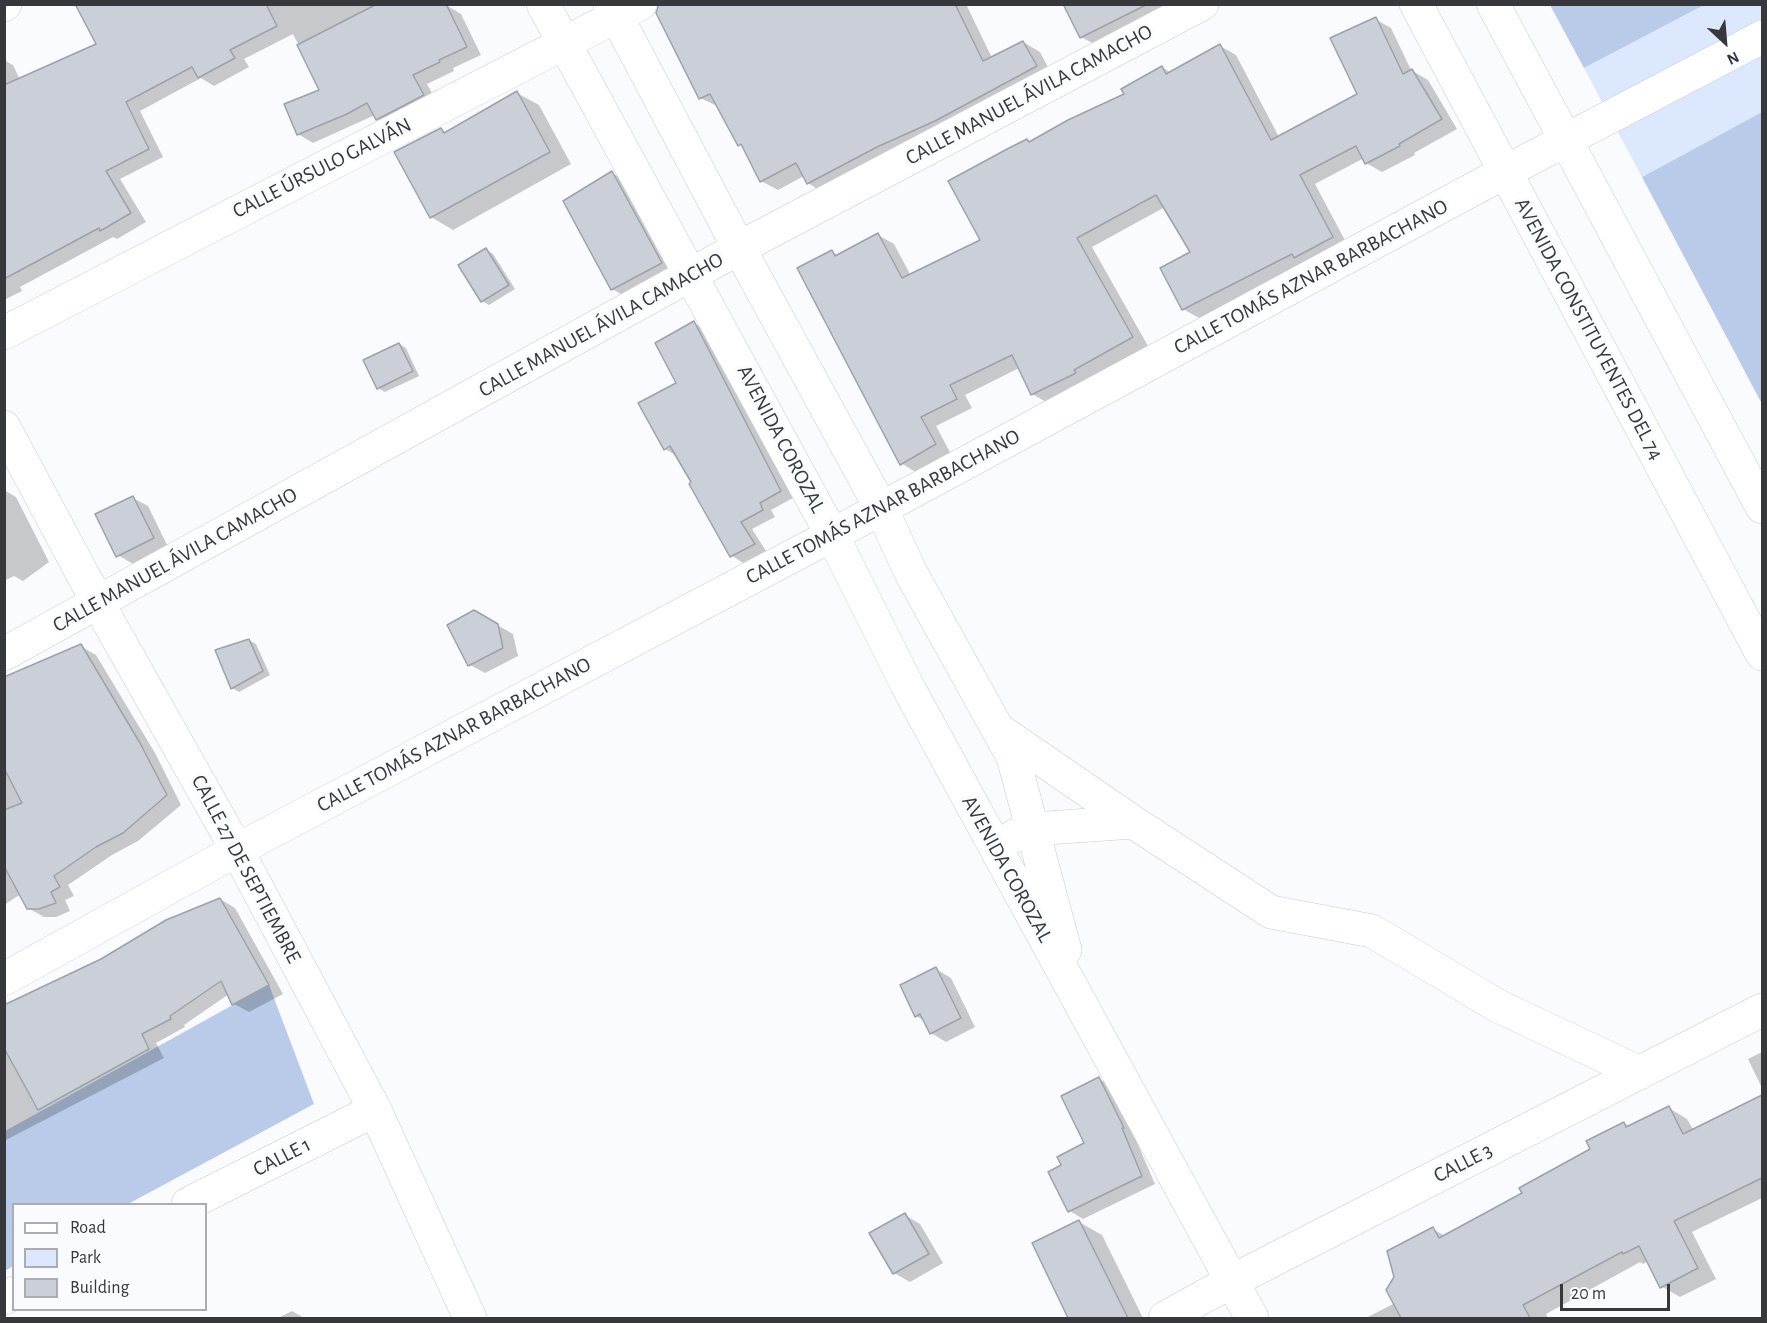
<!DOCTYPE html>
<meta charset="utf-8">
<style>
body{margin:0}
#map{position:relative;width:1767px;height:1323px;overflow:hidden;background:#f9fbff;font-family:"Alegreya Sans",sans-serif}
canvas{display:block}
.frame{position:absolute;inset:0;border:6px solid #36383c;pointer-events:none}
.legend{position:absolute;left:12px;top:1203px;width:195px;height:108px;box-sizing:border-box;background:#f9fbff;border:2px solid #abadb1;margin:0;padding:8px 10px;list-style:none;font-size:18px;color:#36383c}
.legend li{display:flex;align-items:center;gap:12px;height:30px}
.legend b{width:30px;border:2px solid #abadb1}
.north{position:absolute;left:1695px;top:12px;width:60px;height:60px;-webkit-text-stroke:4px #f9fbff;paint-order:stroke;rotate:154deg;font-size:16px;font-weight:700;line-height:24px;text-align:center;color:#36383c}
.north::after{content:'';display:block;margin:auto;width:21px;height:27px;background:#36383c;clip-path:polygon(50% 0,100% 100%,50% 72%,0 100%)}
.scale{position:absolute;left:1560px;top:1284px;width:110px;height:27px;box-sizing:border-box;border:3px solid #36383c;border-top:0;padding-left:8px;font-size:18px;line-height:21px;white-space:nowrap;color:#36383c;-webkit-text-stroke:4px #f9fbff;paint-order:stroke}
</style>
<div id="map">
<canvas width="1767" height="1323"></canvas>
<div class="frame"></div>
<ul class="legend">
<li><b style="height:8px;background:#fff"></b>Road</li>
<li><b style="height:16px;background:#dce8fe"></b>Park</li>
<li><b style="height:16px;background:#cacfd8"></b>Building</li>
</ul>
<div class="north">N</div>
<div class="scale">20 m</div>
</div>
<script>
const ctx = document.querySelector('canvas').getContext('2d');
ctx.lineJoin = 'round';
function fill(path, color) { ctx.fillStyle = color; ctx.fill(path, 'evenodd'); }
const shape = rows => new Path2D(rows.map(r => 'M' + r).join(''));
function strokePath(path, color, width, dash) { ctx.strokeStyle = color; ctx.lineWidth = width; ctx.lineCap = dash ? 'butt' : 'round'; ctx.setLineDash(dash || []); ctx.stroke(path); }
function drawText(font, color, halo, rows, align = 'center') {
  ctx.font = font + ' "Alegreya Sans",sans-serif'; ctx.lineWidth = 6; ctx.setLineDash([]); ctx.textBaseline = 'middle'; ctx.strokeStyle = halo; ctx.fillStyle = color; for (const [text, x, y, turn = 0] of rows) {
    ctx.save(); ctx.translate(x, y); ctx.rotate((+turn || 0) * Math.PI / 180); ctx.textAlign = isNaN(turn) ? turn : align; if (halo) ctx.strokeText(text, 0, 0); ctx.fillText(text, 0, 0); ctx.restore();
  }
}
fill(shape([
 [1704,5,1762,5,1762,112,1642,177,1584,68]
]), '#dce8fe');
fill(shape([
 [1550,5,1704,5,1584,68],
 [1762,112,1762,404,1642,177],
 [269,985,314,1104,128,1204,14,1204,13,1266,5,1271,5,1131]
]), '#bacbe9');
fill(shape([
 [94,4,446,5,461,14,481,55,453,68,454,71,427,84,438,104,392,127,377,118,375,115,313,143,298,134,321,90,293,34,244,59,249,67,214,86,201,78,140,111,163,157,120,179,146,222,117,239,113,237,20,287,22,291,4,300,4,60,13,65,20,80,98,45],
 [674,4,966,4,992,58,1023,42,1040,52,1052,75,824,193,808,183,804,176,778,190,761,181,744,148,739,145,719,107,700,98],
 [1064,4,1182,4,1098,46,1081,37],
 [1375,19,1391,28,1411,70,1428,80,1457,129,1414,153,1415,155,1382,172,1366,163,1364,158,1315,184,1348,246,1307,264,1199,318,1183,309,1192,253,1165,207,1092,247,1148,346,1048,403,1032,394,1019,368,965,395,972,408,936,426,951,454,917,473,901,463,831,251,839,256,878,235,894,244,911,276,983,241,1027,141,1030,143,1127,95,1162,67,1171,73,1220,46,1236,55,1279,137,1359,94],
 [517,93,539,105,571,164,453,230,431,217,441,130,447,133],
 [612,173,626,181,676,271,626,297,612,289],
 [486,250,493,254,515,289,489,305,482,301],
 [694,323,706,330,793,498,771,510,775,517,752,529,766,551,743,563,731,555,694,482,677,456,665,449,679,383],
 [399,344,406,348,419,376,385,392,378,388],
 [4,490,16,497,49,562,23,581,14,576,4,581],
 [133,498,148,506,168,547,133,564,118,555],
 [474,612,513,634,518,656,485,673,470,665],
 [249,640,256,644,270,675,239,692,232,688],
 [80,646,96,655,155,753,181,805,138,841,112,855,68,885,74,896,65,900,70,911,56,917,44,917,28,908,21,894,4,905,4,688],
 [220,899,235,908,283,994,249,1012,234,1004,229,994,184,1025,185,1027,156,1043,164,1058,4,1141,4,1007,102,960],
 [936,969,951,978,975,1027,946,1042,931,1033,925,1021,916,1016],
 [1762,1052,1762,1088,1748,1059],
 [1099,1079,1113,1087,1155,1184,1083,1219,1070,1211,1063,1166,1086,1143],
 [1762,1097,1762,1198,1692,1232,1716,1279,1680,1297,1661,1286,1648,1261,1643,1264,1640,1262,1546,1314,1548,1318,1366,1318,1395,1303,1433,1229,1445,1236,1524,1194,1592,1150,1624,1123,1630,1127,1669,1108,1687,1119,1694,1131],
 [905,1215,920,1224,943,1263,910,1282,894,1273,872,1233],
 [1079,1222,1102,1235,1143,1318,1070,1318,1034,1244],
 [292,1311,304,1318,278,1318]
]), '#0003');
const building = shape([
 [75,4,266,4,277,26,230,50,235,58,198,78,192,67,126,102,149,149,106,171,131,213,100,231,99,228,4,279,4,85,96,44,75,4],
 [377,4,446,4,467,47,439,60,440,62,413,75,424,95,376,120,367,103,347,114,297,135,284,104,319,90,297,45,377,4],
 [659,4,955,4,983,61,1023,41,1037,66,935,121,877,147,807,184,796,163,760,182,741,144,738,146,710,94,699,99,656,13,659,4],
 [1063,4,1148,4,1080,38,1063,4],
 [1376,17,1403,74,1412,69,1442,119,1399,144,1400,146,1365,164,1356,146,1300,175,1333,237,1294,258,1292,254,1182,310,1160,268,1190,252,1156,195,1077,238,1133,337,1074,370,1076,373,1031,395,1012,355,950,385,957,399,921,417,936,444,900,465,797,268,832,250,835,256,878,233,902,278,980,240,948,181,1009,148,1027,139,1029,142,1068,120,1124,94,1121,89,1162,66,1166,74,1220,44,1271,140,1357,94,1330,38,1376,17],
 [517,91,550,152,430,218,394,152,441,128,444,133,517,91],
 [612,171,662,263,611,290,563,201,612,171],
 [486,248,509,285,481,302,458,265,486,248],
 [694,321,781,491,760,503,763,510,741,522,755,544,730,557,689,484,691,482,670,446,664,450,638,403,676,383,655,343,694,321],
 [399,343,413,371,377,389,363,360,399,343],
 [133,496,154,538,116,557,95,514,133,496],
 [474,610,498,624,503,648,468,666,447,625,474,610],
 [249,639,263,671,231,689,215,650,249,639],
 [81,644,140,743,167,795,123,833,96,847,54,876,60,887,51,892,56,903,39,909,27,909,4,866,4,810,22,803,4,768,4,677,81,644],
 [220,898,269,985,232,1005,221,981,170,1016,171,1019,142,1034,149,1049,38,1110,4,1048,4,1005,101,959,166,920,220,898],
 [936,967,961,1018,930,1034,920,1014,915,1017,900,985,936,967],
 [1099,1077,1124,1128,1122,1128,1142,1176,1068,1212,1048,1172,1061,1165,1057,1157,1084,1143,1061,1096,1099,1077],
 [1762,1095,1762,1178,1674,1221,1698,1268,1660,1288,1639,1246,1623,1254,1622,1252,1523,1305,1530,1318,1401,1318,1386,1290,1394,1277,1387,1251,1433,1227,1439,1238,1522,1193,1519,1188,1590,1149,1586,1141,1624,1122,1626,1127,1669,1106,1683,1134,1762,1095],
 [905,1213,929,1254,893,1274,869,1233,905,1213],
 [1079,1220,1128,1318,1068,1318,1032,1243,1079,1220]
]);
fill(building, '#cacfd8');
strokePath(building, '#9da2aa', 1.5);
const minor = shape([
 [543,4,832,535,908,687,1252,1318],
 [610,4,739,248,881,508,911,573,1013,757,1065,950],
 [4,5,5,4],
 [4,333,640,4],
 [4,427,98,603,237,850,375,1110,470,1318],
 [4,654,739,248,1202,4],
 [999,730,1133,822],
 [1014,836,1033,829,1133,822,1271,912,1372,931,1498,1006,1640,1073],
 [4,979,237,850,832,535,1505,172,1762,37],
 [188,1204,375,1110],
 [4,1298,14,1293],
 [1165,1318,1232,1281,1762,1010]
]);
const major = shape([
 [1416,4,1762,654],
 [1493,4,1762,507]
]);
strokePath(minor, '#c7ccd4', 34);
strokePath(major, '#c7ccd4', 34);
strokePath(minor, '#fff', 33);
strokePath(major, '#fff', 33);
drawText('21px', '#36383c', '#f9fbff', [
 ["CALLE MANUEL ÁVILA CAMACHO",1029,95,-28],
 ["CALLE ÚRSULO GALVÁN",322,168,-27],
 ["CALLE TOMÁS AZNAR BARBACHANO",1311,277,-28],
 ["CALLE MANUEL ÁVILA CAMACHO",601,325,-29],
 ["AVENIDA CONSTITUYENTES DEL 74",1589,329,62],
 ["AVENIDA COROZAL",781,439,62],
 ["CALLE TOMÁS AZNAR BARBACHANO",883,507,-28],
 ["CALLE MANUEL ÁVILA CAMACHO",175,560,-29],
 ["CALLE TOMÁS AZNAR BARBACHANO",454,735,-28],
 ["CALLE 27 DE SEPTIEMBRE",246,869,62],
 ["AVENIDA COROZAL",1007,869,61],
 ["CALLE 1",282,1157,-27],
 ["CALLE 3",1463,1163,-27]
]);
</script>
